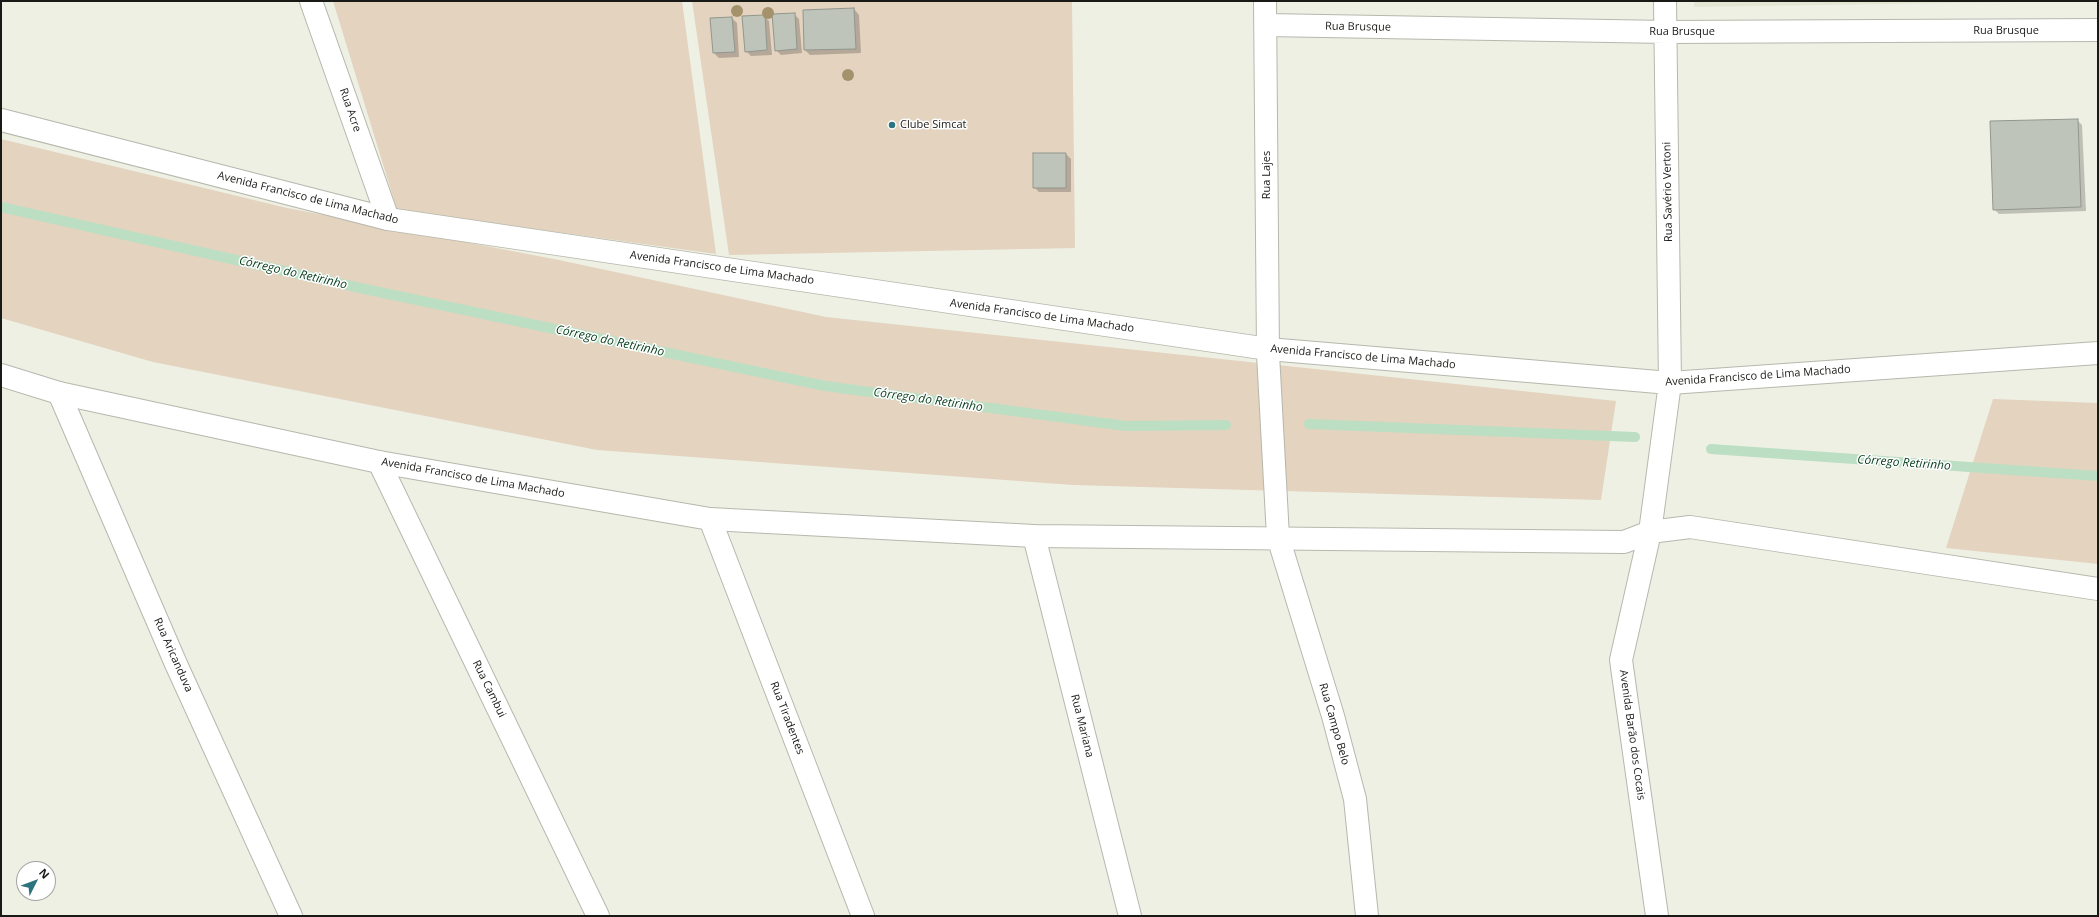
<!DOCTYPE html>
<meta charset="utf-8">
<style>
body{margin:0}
#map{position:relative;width:2099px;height:917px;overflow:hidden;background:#eef0e4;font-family:"Open Sans",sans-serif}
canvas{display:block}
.frame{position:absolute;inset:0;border:2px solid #191a16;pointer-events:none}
.north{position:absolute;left:16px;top:861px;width:40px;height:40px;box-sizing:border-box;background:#fff;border:1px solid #a3a3a2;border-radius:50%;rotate:48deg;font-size:11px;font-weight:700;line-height:16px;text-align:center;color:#191a16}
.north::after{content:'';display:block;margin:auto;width:14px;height:18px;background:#2c747e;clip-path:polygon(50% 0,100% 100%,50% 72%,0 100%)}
</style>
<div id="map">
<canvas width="2099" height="917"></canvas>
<div class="frame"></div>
<div class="north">N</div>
</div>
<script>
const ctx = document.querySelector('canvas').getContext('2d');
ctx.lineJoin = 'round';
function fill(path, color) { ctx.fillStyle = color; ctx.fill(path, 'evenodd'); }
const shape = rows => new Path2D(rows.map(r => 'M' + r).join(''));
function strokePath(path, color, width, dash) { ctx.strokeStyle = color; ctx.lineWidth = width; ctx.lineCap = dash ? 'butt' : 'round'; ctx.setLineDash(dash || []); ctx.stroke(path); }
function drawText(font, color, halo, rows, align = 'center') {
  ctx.font = font + ' "Open Sans",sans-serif'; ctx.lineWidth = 3; ctx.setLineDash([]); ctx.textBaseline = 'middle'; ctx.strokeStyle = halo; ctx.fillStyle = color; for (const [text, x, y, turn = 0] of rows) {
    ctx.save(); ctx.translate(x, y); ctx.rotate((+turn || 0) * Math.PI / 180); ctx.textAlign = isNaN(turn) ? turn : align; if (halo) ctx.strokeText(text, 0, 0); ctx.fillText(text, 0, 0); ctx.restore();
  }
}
fill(shape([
 [1694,1,2075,1,1694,7]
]), '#e3e6d3');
fill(shape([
 [333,1,682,1,716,254,397,210],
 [692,1,1072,1,1075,248,729,255],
 [1,139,287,208,559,260,826,317,1616,401,1601,500,1073,485,597,450,153,362,1,318],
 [1993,399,2098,403,2098,564,1946,548]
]), '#e3d3bf');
fill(shape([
 [854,9,859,15,861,53,810,55,805,50],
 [794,14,799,19,802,53,781,55,776,50],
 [764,16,769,21,772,55,751,56,746,51],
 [732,18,737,23,739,57,719,58,714,53,711,19],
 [2077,120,2082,125,2086,211,1999,214,1994,209],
 [1034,154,1066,154,1071,159,1071,192,1039,192,1034,187]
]), '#0003');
strokePath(shape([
 [1,207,360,288,825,386,1126,426,1226,425],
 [1309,424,1635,437],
 [1711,449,2098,476]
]), '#bcdfc3', 10);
const building = shape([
 [854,8,856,49,804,50,803,10,854,8],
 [795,13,797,49,775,51,772,14,795,13],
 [765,15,767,50,745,52,742,16,765,15],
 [732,17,735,52,713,53,710,18,732,17],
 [2078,119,2081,207,1993,210,1990,121,2078,119],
 [1033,153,1066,153,1066,188,1033,188,1033,153]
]);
fill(building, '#bfc4ba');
strokePath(building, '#92978e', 1);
const minor = shape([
 [311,1,388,219],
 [1265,1,1268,354,1278,537,1333,716,1355,799,1367,916],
 [1665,1,1670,383,2098,353],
 [1266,25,1666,32,2098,30],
 [59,393,176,664,291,916],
 [379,462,598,916],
 [710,519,863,916],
 [1034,536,1130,916],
 [1657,916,1621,660,1650,532,1690,527,2098,589]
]);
const major = shape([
 [1,120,388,219,1268,349,1670,383,1650,532,1624,542,1034,536,710,519,379,462,59,393,1,375]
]);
strokePath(minor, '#b6b8ad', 24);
strokePath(major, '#b6b8ad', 24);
strokePath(minor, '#fff', 22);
strokePath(major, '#fff', 22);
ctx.fillStyle = '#a4926d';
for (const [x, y] of [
 [737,11],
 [768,13],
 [848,75]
]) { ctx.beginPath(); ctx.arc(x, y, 6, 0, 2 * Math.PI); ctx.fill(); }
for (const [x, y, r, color] of [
 [892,125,4,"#2c747e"]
]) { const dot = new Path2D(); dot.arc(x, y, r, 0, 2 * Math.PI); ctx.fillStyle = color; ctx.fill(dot); strokePath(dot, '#fff', 1.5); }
drawText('11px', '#191a16', '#fff', [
 ["Rua Brusque",1358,27,1],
 ["Rua Brusque",2006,31],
 ["Rua Brusque",1682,32],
 ["Rua Acre",350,110,71],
 ["Rua Lajes",1267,175,-90],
 ["Rua Savério Vertoni",1668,192,-91],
 ["Avenida Francisco de Lima Machado",308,198,14],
 ["Avenida Francisco de Lima Machado",722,268,8],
 ["Avenida Francisco de Lima Machado",1042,316,8],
 ["Avenida Francisco de Lima Machado",1363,357,5],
 ["Avenida Francisco de Lima Machado",1758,376,-4],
 ["Avenida Francisco de Lima Machado",473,478,10],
 ["Rua Aricanduva",173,655,66],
 ["Rua Cambui",489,689,64],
 ["Rua Tiradentes",787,718,69],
 ["Rua Campo Belo",1334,724,74],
 ["Rua Mariana",1082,726,76],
 ["Avenida Barão dos Cocais",1632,735,82]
]);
drawText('11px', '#191a16', '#fff', [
 ["Clube Simcat",900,125]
], 'left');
drawText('italic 12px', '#043d1b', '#fff', [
 ["Córrego do Retirinho",293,273,13],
 ["Córrego do Retirinho",610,341,12],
 ["Córrego do Retirinho",928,400,8],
 ["Córrego Retirinho",1904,463,4]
]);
</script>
